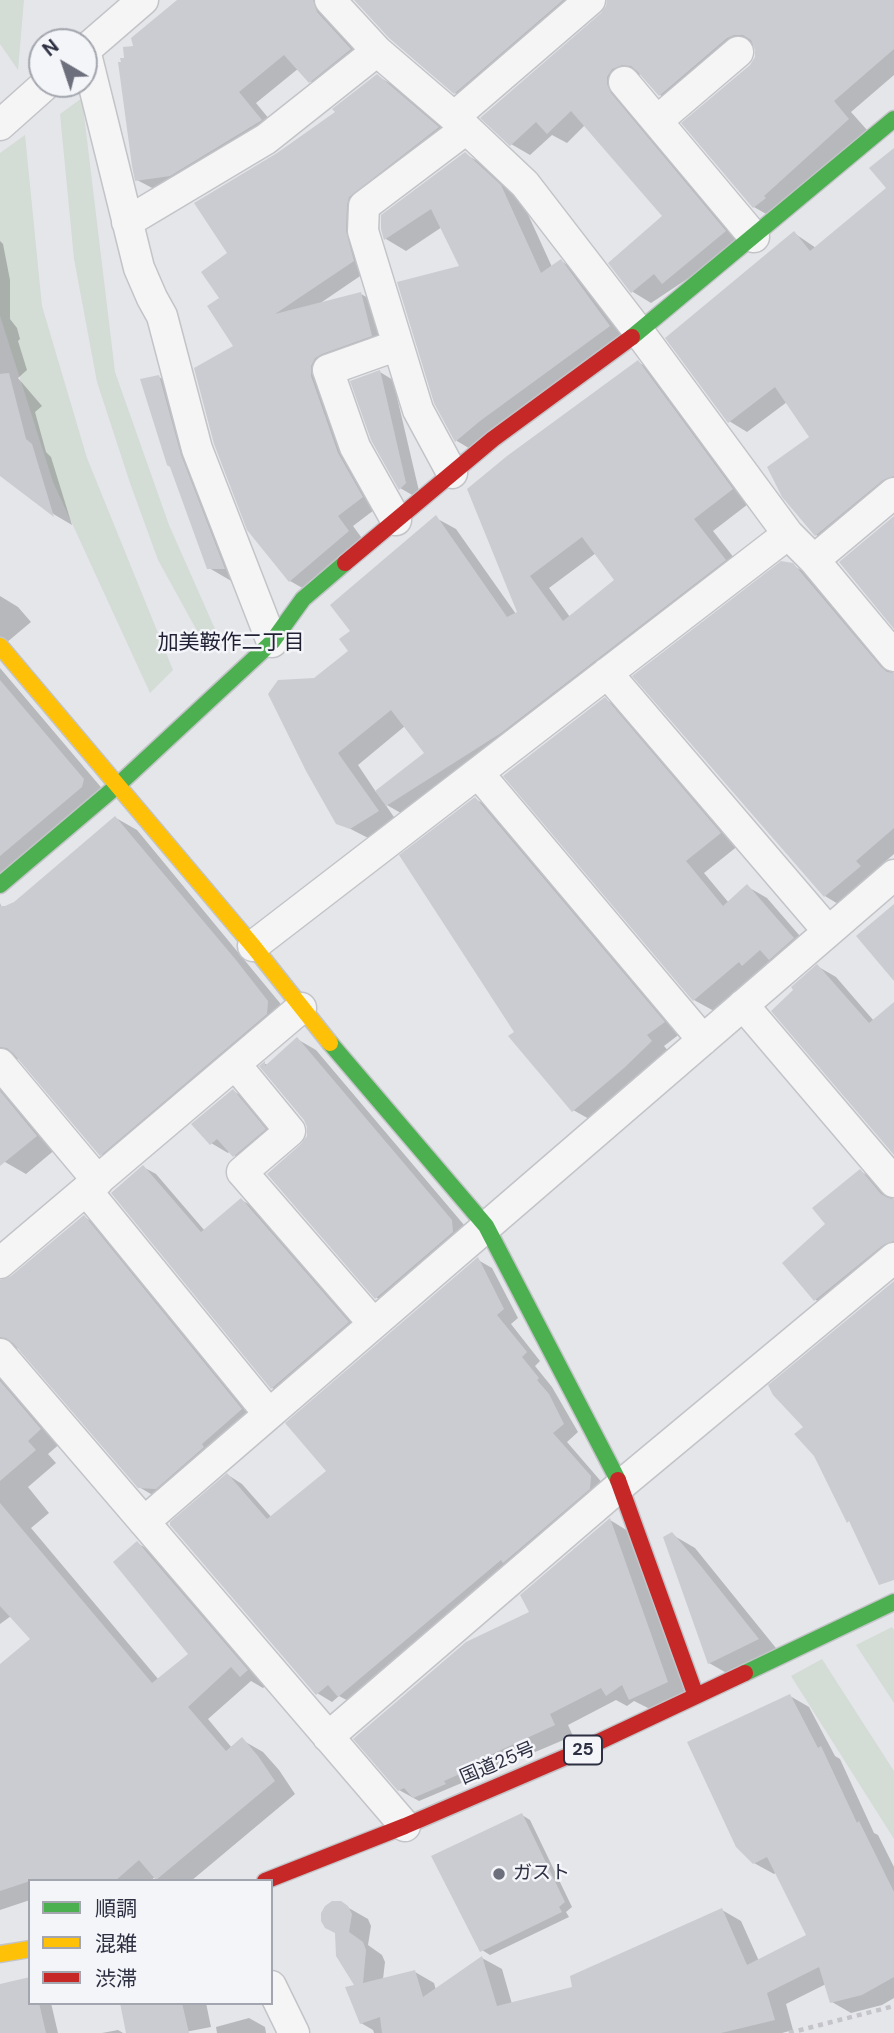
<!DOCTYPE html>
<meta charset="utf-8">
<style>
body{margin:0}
#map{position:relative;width:894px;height:2033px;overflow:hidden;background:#e5e6ea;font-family:"DM Sans","Noto Sans JP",sans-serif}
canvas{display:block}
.legend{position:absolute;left:28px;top:1879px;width:245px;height:126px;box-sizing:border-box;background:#f4f5f8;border:2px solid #a4a6af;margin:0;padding:9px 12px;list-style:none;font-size:21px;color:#2d2f42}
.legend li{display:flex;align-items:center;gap:14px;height:35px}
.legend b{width:35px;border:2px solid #a4a6af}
.north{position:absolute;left:28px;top:28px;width:70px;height:70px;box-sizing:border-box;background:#f4f5f8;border:2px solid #a4a6af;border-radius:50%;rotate:321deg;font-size:19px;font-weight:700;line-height:28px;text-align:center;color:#2d2f42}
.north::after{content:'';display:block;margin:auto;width:24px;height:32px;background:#6d6f7d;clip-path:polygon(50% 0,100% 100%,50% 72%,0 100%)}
</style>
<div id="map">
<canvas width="894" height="2033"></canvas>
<ul class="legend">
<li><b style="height:9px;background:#4caf50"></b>順調</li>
<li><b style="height:9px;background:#ffc107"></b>混雑</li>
<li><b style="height:9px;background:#c62828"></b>渋滞</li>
</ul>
<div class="north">N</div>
</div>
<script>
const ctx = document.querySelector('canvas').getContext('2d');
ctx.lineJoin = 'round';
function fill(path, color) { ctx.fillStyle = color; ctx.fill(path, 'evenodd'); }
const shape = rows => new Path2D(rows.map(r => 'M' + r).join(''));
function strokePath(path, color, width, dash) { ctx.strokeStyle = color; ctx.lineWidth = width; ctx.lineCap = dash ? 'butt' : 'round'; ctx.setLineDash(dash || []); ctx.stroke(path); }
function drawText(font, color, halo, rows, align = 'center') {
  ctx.font = font + ' "DM Sans","Noto Sans JP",sans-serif'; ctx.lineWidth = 5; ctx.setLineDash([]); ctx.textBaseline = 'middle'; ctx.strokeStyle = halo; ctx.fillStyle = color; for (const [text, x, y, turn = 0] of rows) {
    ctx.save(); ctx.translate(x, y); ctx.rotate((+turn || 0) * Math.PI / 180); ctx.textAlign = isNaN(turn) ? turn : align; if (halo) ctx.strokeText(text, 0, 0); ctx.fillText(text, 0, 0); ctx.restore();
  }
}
fill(shape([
 [0,0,24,0,18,70,0,44],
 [82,98,115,372,169,525,219,638,207,649,158,560,130,483,97,382,74,259,60,114],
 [25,135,42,306,87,458,173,670,150,693,53,482,0,316,0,153],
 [892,1627,894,1630,894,1703,856,1645],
 [822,1659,894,1771,894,1839,791,1676]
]), '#d4dcd6');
fill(shape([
 [181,0,335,0,369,60,329,92,310,81,299,68,256,103,279,131,156,190,137,180,135,48],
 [356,0,594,0,474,103,455,93],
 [609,0,894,0,894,75,851,112,867,130,773,218,754,207,751,66,756,58,755,44,746,48,679,106,660,95,641,74,632,78,743,242,651,303,633,292,610,263,665,216,585,125,567,143,552,135,530,155,511,144,603,14],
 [377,76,393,85,454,137,365,206,369,270,319,304,361,294,377,303,387,345,331,367,378,507,353,526,364,541,306,590,290,581,236,346,221,298,229,254,278,154,337,112],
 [894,150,894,496,835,546,816,535,811,437,787,402,747,432,729,421,794,233,816,248,888,188],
 [465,154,486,166,521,199,552,267,561,261,581,273,630,338,477,453,457,441,436,403,462,267,442,227,406,251,386,239,382,228],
 [0,241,3,244,10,280,10,319,17,328,20,339,18,341,27,370,18,378,42,406,35,412,46,452,51,457,72,525,55,515,0,473],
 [638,362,658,374,752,501,713,531,745,572,408,817,385,804,398,823,372,840,337,822,314,679,351,652,352,631,436,518,456,529,516,614,519,612,469,490],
 [596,553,616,580,570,617,549,588],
 [405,726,426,753,376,792,358,765],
 [380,372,393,380,419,491,414,496,400,488],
 [159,377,183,391,233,582,209,568,172,466],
 [792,565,812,576,820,584,894,674,894,854,873,872,878,877,843,907,825,896],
 [0,596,18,607,31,622,0,648],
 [0,668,105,792,0,894],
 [605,699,624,711,739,845,704,873,729,903,748,887,767,898,812,950,714,1011,694,1000,506,776],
 [475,799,493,809,681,1033,664,1046,669,1052,591,1120,573,1110,516,1032],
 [116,818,137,830,289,1014,122,1167,101,1154,20,1058,11,1062,57,1148,26,1174,5,1162,0,1156,0,903,2,909,14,904],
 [817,966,836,977,874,1021,894,1004,894,1152],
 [297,1039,316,1050,470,1232,395,1308,377,1298,269,1174,308,1138,309,1128,305,1119,262,1066,265,1064,268,1065],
 [233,1091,249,1100,281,1139,250,1165,234,1155,230,1151,228,1153,211,1143],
 [143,1167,156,1174,205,1231,241,1200,254,1207,361,1330,285,1395,272,1388],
 [860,1171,879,1182,894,1200,894,1250,834,1311,816,1300,784,1264,828,1224],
 [84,1217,105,1229,263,1422,161,1500,139,1487,18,1348,10,1353,62,1442,48,1454,56,1463,28,1487,49,1513,31,1528,159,1680,190,1654,137,1543,158,1555,268,1683,263,1688,251,1681,208,1719,232,1748,242,1740,263,1752,279,1770,295,1794,191,1881,160,1881,155,1877,150,1881,30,1881,30,1900,0,1910,0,1666,32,1639,11,1616,0,1624,0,1282,12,1278],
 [478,1260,492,1268,518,1318,511,1324,540,1361,535,1366,552,1387,578,1432,567,1442,605,1486,354,1704,339,1696,332,1702,317,1693,228,1475,242,1484,272,1518,328,1471],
 [610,1520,628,1531,686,1693,650,1709,634,1701,627,1706,616,1700,568,1725,573,1736,419,1801,399,1790,531,1613],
 [671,1534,695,1548,780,1653,732,1676,709,1663],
 [790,1696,809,1707,835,1756,840,1759,874,1833,878,1835,894,1867,894,1998,882,2005,851,2013,832,2002,826,1984,786,2004,793,2030,782,2033,374,2033,373,2030,361,2023,357,1986,340,1903,368,1919,371,1926,368,1945,382,1955,385,1962,383,1979,415,1972,434,1983,436,1990,482,1958,502,1969,512,2004,575,1989,722,1910,741,1921,759,1961,809,1936,777,1872,774,1874,754,1863],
 [522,1815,530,1820,572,1907,566,1912,569,1917,490,1955,482,1950],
 [0,1985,30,2003,51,2003,58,2033,0,2033],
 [122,2003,206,2003,211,2027,180,2033,145,2033],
 [249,2018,265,2027,266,2033,217,2033,216,2027],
 [118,2030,123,2033,102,2033]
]), '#0003');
fill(shape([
 [177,0,313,0,317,12,351,49,309,83,284,55,239,92,262,120,170,176,135,181,132,166,118,62,121,62,120,58,124,58,123,47,133,46,131,38],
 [354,0,563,0,454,94,389,38],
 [607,0,894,0,894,49,834,101,849,119,785,177,764,196,766,198,753,208,681,123,750,65,755,57,755,50,751,40,743,35,734,35,727,38,659,96,637,71,631,66,622,65,612,69,607,77,607,84,611,93,726,231,662,284,654,274,631,293,608,263,662,216,571,111,547,134,536,122,510,146,480,118,601,13,606,6],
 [377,74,439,127,349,197,347,205,346,231,354,261,275,314,361,292,372,336,322,354,315,358,311,366,311,376,338,453,363,497,338,516,349,531,289,582,247,530,214,444,194,368,233,346,207,306,219,298,201,272,227,253,194,203,277,153,335,112,332,109],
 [894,148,894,476,883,480,815,536,782,497,767,467,809,437,775,387,728,423,665,338,794,231,810,251,886,188,869,168],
 [465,152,501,185,541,273,561,259,610,326,480,421,455,442,434,403,397,282,459,266,431,209,384,240,381,229,381,215],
 [638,360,733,489,694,519,726,560,501,733,386,806,375,791,424,753,391,710,338,753,379,811,350,829,336,824,306,771,268,694,278,680,314,678,348,651,339,639,350,631,330,605,436,515,507,617,517,612,467,489,507,456],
 [582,537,614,580,563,621,530,576],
 [380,370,406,483,399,490,371,440,350,381],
 [9,373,26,439,32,444,54,517,0,476,0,374],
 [159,375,181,455,225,569,207,569,170,467,167,465,140,379],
 [894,516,894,629,839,562],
 [781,561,793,563,881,667,887,672,894,673,894,828,856,861,861,866,824,897,632,676],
 [0,680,84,779,82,787,0,856],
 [605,697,721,833,686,861,723,906,747,884,794,938,769,960,760,950,742,966,739,962,693,1001,503,776],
 [475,797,665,1022,647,1035,652,1041,624,1068,572,1112,508,1036,514,1032,399,855],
 [115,816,236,960,268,1001,267,1014,100,1156,13,1053,7,1048,0,1047,0,906,5,906,14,902],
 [894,904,894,981,856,936],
 [817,964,869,1023,894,1002,894,1155,771,1011,793,990,791,987],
 [297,1037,452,1220,453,1232,375,1299,267,1174,301,1144,307,1136,307,1127,304,1120,259,1066,265,1061,265,1066],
 [233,1089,266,1129,233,1157,217,1139,210,1145,191,1124],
 [0,1091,37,1136,0,1166],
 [143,1165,201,1232,241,1198,349,1322,271,1389,111,1193],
 [860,1169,881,1194,888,1198,894,1199,894,1241,883,1245,814,1301,782,1263,825,1224,812,1208],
 [84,1215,242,1409,202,1444,204,1447,156,1489,138,1488,13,1343,6,1338,0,1337,0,1280,11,1276],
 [478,1257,504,1309,497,1315,527,1352,522,1357,539,1378,537,1380,549,1394,564,1424,553,1433,591,1476,590,1489,503,1563,501,1560,338,1697,328,1685,316,1695,170,1525,170,1522,227,1473,267,1519,326,1471,285,1423],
 [894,1281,894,1580,879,1585,849,1521,847,1523,814,1456,794,1434,803,1427,773,1395,768,1385],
 [0,1381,41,1429,28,1441,36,1450,0,1481],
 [0,1503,152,1683,188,1654,113,1562,137,1541,248,1670,240,1677,231,1667,188,1707,226,1751,242,1737,258,1756,275,1781,156,1880,139,1860,115,1881,30,1881,0,1891,0,1664,30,1639,0,1606],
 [610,1518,668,1682,629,1700,622,1685,606,1696,601,1688,550,1714,555,1725,462,1768,464,1772,444,1781,446,1784,413,1798,404,1788,398,1791,353,1739,466,1642,529,1612,520,1595],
 [672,1532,700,1565,759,1639,708,1664,663,1537],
 [790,1694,818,1748,821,1746,857,1823,859,1821,894,1892,894,1977,862,1995,830,2003,819,1967,767,1993,775,2020,721,2033,382,2033,380,2017,360,2024,345,1987,354,1985,336,1956,335,1933,325,1928,321,1921,321,1913,325,1906,332,1901,341,1901,348,1906,352,1914,349,1932,363,1942,366,1950,363,1983,415,1970,423,1997,482,1956,497,2006,572,1987,570,1976,722,1908,747,1965,806,1935,767,1857,753,1864,736,1847,687,1742],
 [522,1813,565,1902,559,1907,562,1912,480,1952,431,1856],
 [30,1977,30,2003,39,2003,46,2033,0,2033,0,1984],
 [120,2003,182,2003,189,2033,126,2033]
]), '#cbccd1');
const street = shape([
 [330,0,377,51,454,117,525,184,639,332,788,534,814,560,894,656],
 [85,50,139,268,152,298,162,316,197,449,272,642],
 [84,51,143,0],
 [624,82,754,237],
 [454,117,590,0],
 [657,121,738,52],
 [0,125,46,84],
 [127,222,266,139,377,51],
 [452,473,418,410,363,231,364,206,466,129],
 [396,520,355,447,328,370,398,345],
 [814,560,894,493],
 [607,673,828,931],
 [478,773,703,1040],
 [253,946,788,534],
 [743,1005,894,1182],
 [0,1064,98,1181],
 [235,1064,290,1131,242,1172,373,1323],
 [86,1190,269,1414],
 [0,1263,301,1008],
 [0,1354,405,1826],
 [144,1522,894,875],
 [328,1737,621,1485,894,1258],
 [271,1986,294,2033]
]);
const fast = shape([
 [632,337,894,119],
 [0,885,118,785,272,642,303,599,345,563],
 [330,1043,486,1226,618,1480],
 [745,1673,894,1602]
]);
const slow = shape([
 [0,646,253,946,330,1043],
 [0,1954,30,1949]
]);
const jam = shape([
 [345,563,493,439,632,337],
 [618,1480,696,1696],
 [265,1881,405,1826,575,1753,745,1673]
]);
strokePath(street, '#c3c4c8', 33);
strokePath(fast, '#c3c4c8', 19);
strokePath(slow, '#c3c4c8', 19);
strokePath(jam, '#c3c4c8', 19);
strokePath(shape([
 [789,2033,894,2006]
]), '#c4c4ca', 4.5, [5, 5]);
strokePath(street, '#f5f5f6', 30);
strokePath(fast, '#4caf50', 16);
strokePath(slow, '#ffc107', 16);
strokePath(jam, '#c62828', 16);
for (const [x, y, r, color] of [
 [499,1874,7,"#6d6f7d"]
]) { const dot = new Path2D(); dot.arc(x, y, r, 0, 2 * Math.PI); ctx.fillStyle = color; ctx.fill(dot); strokePath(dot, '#f4f5f8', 2.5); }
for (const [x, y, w] of [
 [583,1750,38]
]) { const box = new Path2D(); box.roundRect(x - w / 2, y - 14.5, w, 29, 5); ctx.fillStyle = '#f4f5f8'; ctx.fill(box); strokePath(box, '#2d2f42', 2); }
drawText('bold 18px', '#2d2f42', null, [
 ["25",583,1750]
]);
drawText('19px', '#2d2f42', '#f4f5f8', [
 ["国道25号",498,1764,-23]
]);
drawText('19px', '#2d2f42', '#f4f5f8', [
 ["ガスト",513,1874]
], 'left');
drawText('21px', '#1f2033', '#f4f5f8', [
 ["加美鞍作二丁目",231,643]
]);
</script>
